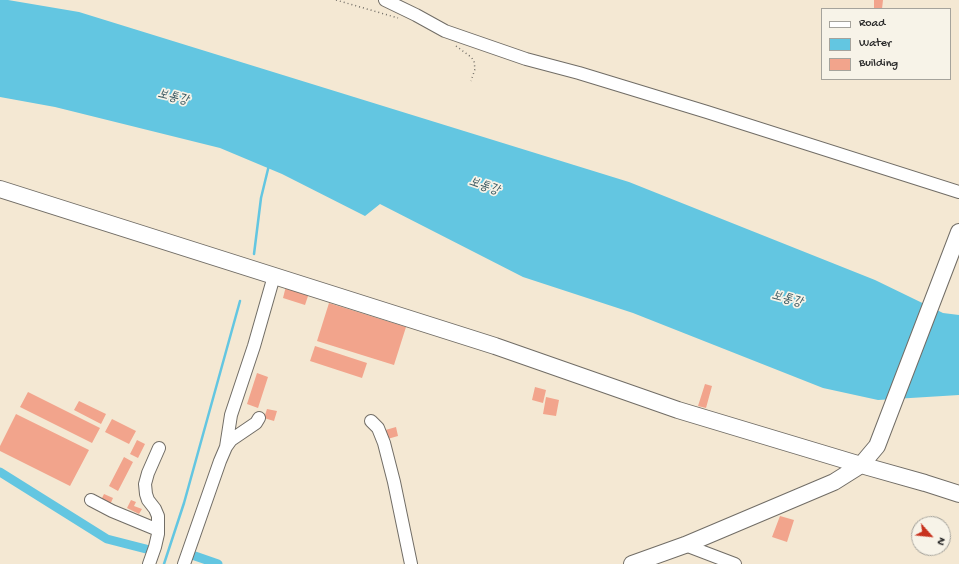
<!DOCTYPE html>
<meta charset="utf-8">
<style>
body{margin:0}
#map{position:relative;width:959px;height:564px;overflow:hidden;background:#f4e8d3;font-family:"Gochi Hand",sans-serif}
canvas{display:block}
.legend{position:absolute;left:821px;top:8px;width:130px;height:72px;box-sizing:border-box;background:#f7f3e8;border:1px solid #a5a39c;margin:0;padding:5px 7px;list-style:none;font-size:12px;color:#2b2b2b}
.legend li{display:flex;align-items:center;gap:8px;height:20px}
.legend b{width:20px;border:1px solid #a5a39c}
.north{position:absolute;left:911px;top:516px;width:40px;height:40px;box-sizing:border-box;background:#f7f3e8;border:1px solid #a5a39c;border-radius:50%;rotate:117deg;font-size:11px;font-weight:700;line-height:16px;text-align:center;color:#2b2b2b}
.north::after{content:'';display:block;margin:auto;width:14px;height:18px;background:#c8321e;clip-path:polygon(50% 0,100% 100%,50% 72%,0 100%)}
</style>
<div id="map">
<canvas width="959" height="564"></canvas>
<ul class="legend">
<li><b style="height:5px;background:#fff"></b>Road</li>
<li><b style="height:11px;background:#63c6e1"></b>Water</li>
<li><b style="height:11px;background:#f2a48c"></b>Building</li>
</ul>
<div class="north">N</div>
</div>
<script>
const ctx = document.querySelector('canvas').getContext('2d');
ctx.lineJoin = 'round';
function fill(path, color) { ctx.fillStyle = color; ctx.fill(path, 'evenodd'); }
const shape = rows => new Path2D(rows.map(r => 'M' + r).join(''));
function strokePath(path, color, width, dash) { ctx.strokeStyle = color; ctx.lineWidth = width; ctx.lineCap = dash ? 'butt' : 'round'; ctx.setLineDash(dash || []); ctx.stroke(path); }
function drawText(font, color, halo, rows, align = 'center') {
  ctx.font = font + ' "Gochi Hand","Poor Story",sans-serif'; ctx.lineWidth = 3.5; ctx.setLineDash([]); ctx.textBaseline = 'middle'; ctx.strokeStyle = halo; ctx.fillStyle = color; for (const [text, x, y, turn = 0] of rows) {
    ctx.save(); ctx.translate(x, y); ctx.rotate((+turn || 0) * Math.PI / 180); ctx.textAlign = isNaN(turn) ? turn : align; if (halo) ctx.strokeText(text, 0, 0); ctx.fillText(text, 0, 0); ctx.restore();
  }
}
fill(shape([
 [0,0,8,0,79,12,629,182,875,280,943,313,959,315,959,395,878,400,823,388,633,313,523,277,380,204,365,216,282,174,220,148,55,107,0,97]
]), '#63c6e1');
strokePath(shape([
 [254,254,261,198,269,165],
 [164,564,184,503,240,301]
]), '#63c6e1', 2.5);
strokePath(shape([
 [0,472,107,539,146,549],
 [195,556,218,564]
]), '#63c6e1', 9);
fill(shape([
 [874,0,883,0,882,9,874,9],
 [286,286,309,293,305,305,283,298],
 [329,303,406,327,394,365,317,341],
 [315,346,367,363,362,378,310,361],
 [257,373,268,377,258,408,247,404],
 [705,384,712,386,706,408,698,406],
 [535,387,546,390,543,403,532,400],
 [28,392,100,428,92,443,20,407],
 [546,397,559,400,556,416,543,414],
 [79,401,106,414,101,424,74,410],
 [267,409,277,411,274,421,264,418],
 [16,414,89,450,70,486,0,451,0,446],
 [112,419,136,431,129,444,105,432],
 [396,427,398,436,384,440,382,431],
 [137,440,145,444,138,458,130,454],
 [124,457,133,462,118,491,109,486],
 [104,494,113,498,109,507,100,502],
 [131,500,136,502,134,506,142,509,139,514,127,508],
 [780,516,794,520,787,542,772,537]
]), '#f2a48c');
const minor = shape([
 [385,0,416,15,445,31,526,59,579,73,707,112,959,192],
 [371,421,378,428,384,443,394,482,411,564],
 [226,447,231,415,254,346,274,276],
 [91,500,112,511,158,530],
 [685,545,735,564],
 [149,564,155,547,158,534,158,516,155,509,148,500,146,494,145,484,148,473,159,448],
 [184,564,220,461,226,447,231,440,256,423,259,418]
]);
const major = shape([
 [0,189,495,346,678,410,861,465,925,483,959,494],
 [632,564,685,545,834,482,861,465,877,446,959,232]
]);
strokePath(minor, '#716d66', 14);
strokePath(major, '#716d66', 18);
strokePath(shape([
 [336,0,398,18],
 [456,46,471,57,474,61,475,69,471,81]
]), '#716d66', 1.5, [1, 3]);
strokePath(minor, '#fff', 12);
strokePath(major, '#fff', 16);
drawText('italic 13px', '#3c5a62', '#f7f3e8', [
 ["보통강",173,98,14],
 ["보통강",484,187,19],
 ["보통강",787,300,15]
]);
</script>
